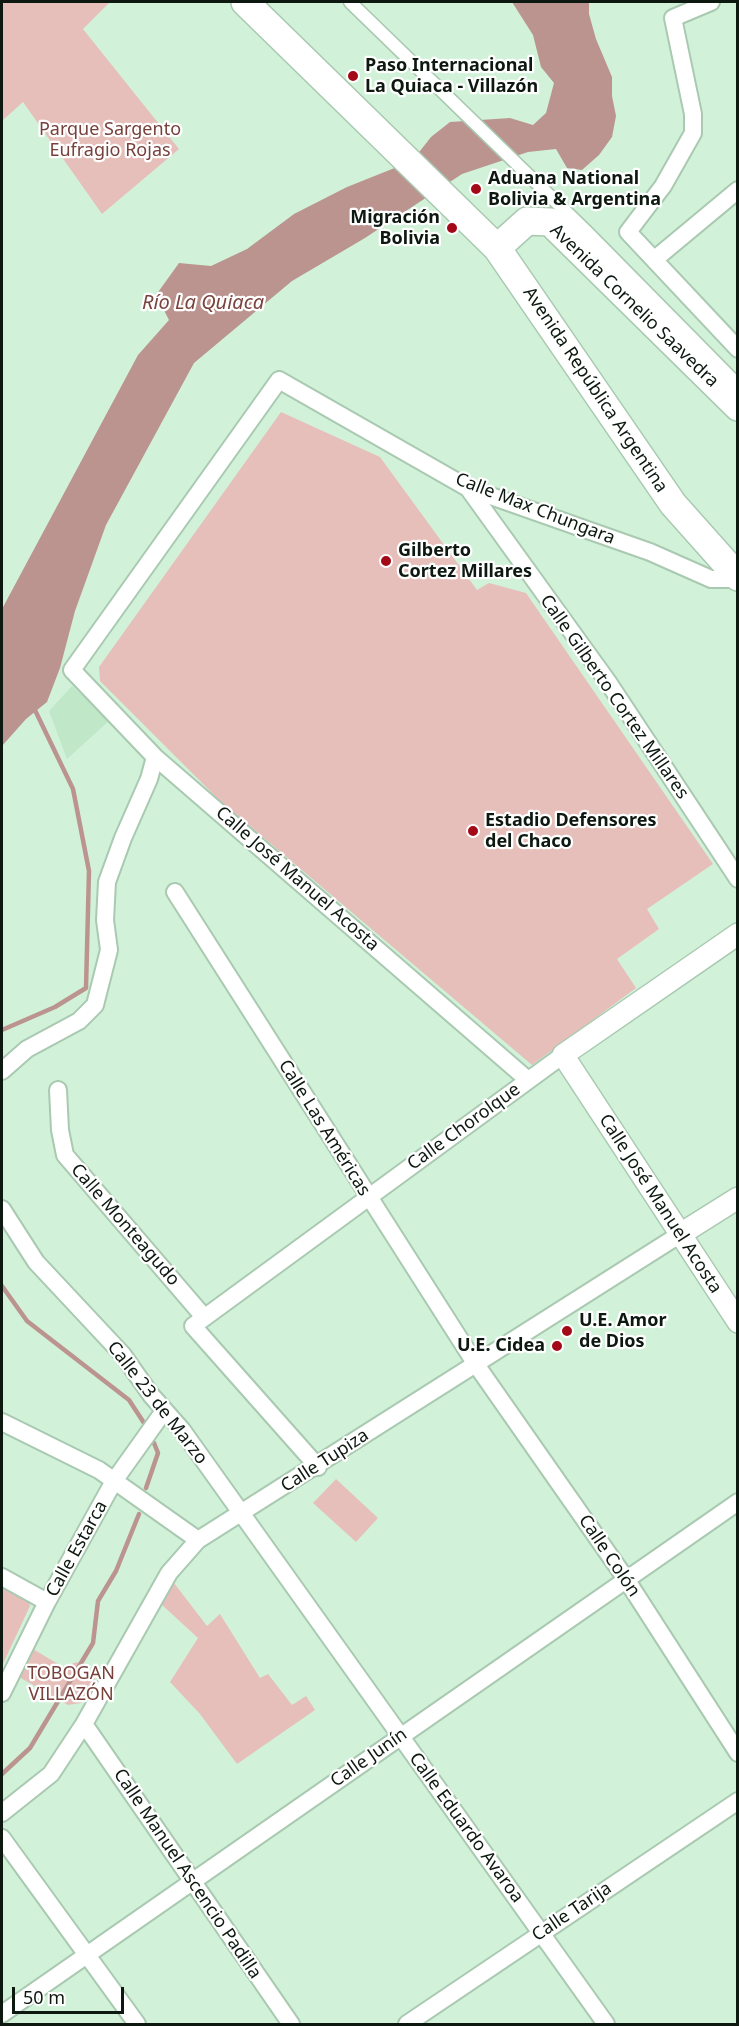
<!DOCTYPE html>
<meta charset="utf-8">
<style>
body{margin:0}
#map{position:relative;width:739px;height:2026px;overflow:hidden;background:#d1f2d9;font-family:"Noto Sans",sans-serif}
canvas{display:block}
.frame{position:absolute;inset:0;border:3px solid #0d1910;pointer-events:none}
.scale{position:absolute;left:12px;top:1987px;width:112px;height:27px;box-sizing:border-box;border:3px solid #0d1910;border-top:0;padding-left:8px;font-size:18px;line-height:21px;white-space:nowrap;color:#0d1910;-webkit-text-stroke:4px #fff;paint-order:stroke}
</style>
<div id="map">
<canvas width="739" height="2026"></canvas>
<div class="frame"></div>
<div class="scale">50 m</div>
</div>
<script>
const ctx = document.querySelector('canvas').getContext('2d');
ctx.lineJoin = 'round';
function fill(path, color) { ctx.fillStyle = color; ctx.fill(path, 'evenodd'); }
const shape = rows => new Path2D(rows.map(r => 'M' + r).join(''));
function strokePath(path, color, width, dash) { ctx.strokeStyle = color; ctx.lineWidth = width; ctx.lineCap = dash ? 'butt' : 'round'; ctx.setLineDash(dash || []); ctx.stroke(path); }
function drawText(font, color, halo, rows, align = 'center') {
  ctx.font = font + ' "Noto Sans",sans-serif'; ctx.lineWidth = 4.5; ctx.setLineDash([]); ctx.textBaseline = 'middle'; ctx.strokeStyle = halo; ctx.fillStyle = color; for (const [text, x, y, turn = 0] of rows) {
    ctx.save(); ctx.translate(x, y); ctx.rotate((+turn || 0) * Math.PI / 180); ctx.textAlign = isNaN(turn) ? turn : align; if (halo) ctx.strokeText(text, 0, 0); ctx.fillText(text, 0, 0); ctx.restore();
  }
}
fill(shape([
 [72,686,110,720,67,759,49,711]
]), '#bfe7c8');
fill(shape([
 [2,2,110,2,83,29,179,149,102,214,23,102,2,121],
 [281,412,380,457,477,590,489,583,526,593,713,864,647,909,659,929,617,959,636,988,532,1065,218,799,100,681,99,667],
 [336,1479,378,1518,356,1542,313,1503],
 [174,1583,207,1626,220,1614,260,1678,268,1674,292,1705,306,1696,315,1710,237,1764,200,1714,170,1682,198,1638,161,1604],
 [2,1585,27,1596,30,1606,2,1666],
 [33,1649,63,1667,77,1662,96,1674,91,1692,81,1703,68,1705,19,1677]
]), '#e6bfba');
fill(shape([
 [512,2,589,2,589,14,596,39,612,77,612,96,616,116,612,137,599,155,582,170,567,168,556,149,528,152,462,174,365,238,292,281,194,363,106,525,75,611,60,668,47,702,26,719,2,746,2,609,138,355,169,320,156,295,179,263,211,266,247,249,294,214,347,187,397,167,420,151,431,137,450,122,510,118,533,125,546,113,554,83,541,67,533,35]
]), '#bb948f');
strokePath(shape([
 [2,1030,55,1007,86,988,89,871,73,789,33,706],
 [2,1286,27,1321,129,1400,146,1426],
 [146,1488,158,1453,154,1443],
 [2,1774,30,1748,93,1643,98,1601,116,1571,139,1514]
]), '#bb948f', 4.5);
const pedestrian = shape([
 [350,2,586,231,738,385]
]);
const minor = shape([
 [711,2,673,18,693,114,693,133,663,186,628,232,738,349],
 [655,259,738,190],
 [468,488,608,682,738,879],
 [175,892,475,1363,626,1579,738,1753],
 [2,1071,27,1049,79,1021,95,1005,109,950,105,920,107,882,123,838,149,779,155,757],
 [528,1080,155,757,72,670,279,380,468,488,650,552,711,579,738,579],
 [58,1090,60,1130,65,1155,204,1317],
 [2,1209,36,1262,123,1355,151,1395,182,1430,606,2024],
 [2,1422,99,1470,198,1540],
 [318,1467,193,1326,563,1055],
 [2,1577,47,1602],
 [2,1693,47,1602,114,1481,164,1411],
 [84,1724,291,2024],
 [2,1813,51,1774,84,1724,169,1573,198,1540,679,1235],
 [2,1838,137,2024],
 [2,2014,738,1502],
 [407,2024,738,1801]
]);
const tertiary = shape([
 [738,934,563,1055,738,1322],
 [679,1235,738,1198]
]);
const trunk = shape([
 [245,2,497,248,673,504,738,577],
 [497,248,527,221,550,222,738,407]
]);
strokePath(pedestrian, '#a9c9b0', 15);
strokePath(minor, '#a9c9b0', 20);
strokePath(tertiary, '#a9c9b0', 24);
strokePath(trunk, '#a9c9b0', 30);
strokePath(pedestrian, '#fff', 12);
strokePath(minor, '#fff', 16);
strokePath(tertiary, '#fff', 21);
strokePath(trunk, '#fff', 27);
for (const [x, y, r, color] of [
 [353,76,6,"#a30916"],
 [476,189,6,"#a30916"],
 [452,228,6,"#a30916"],
 [386,561,6,"#a30916"],
 [473,831,6,"#a30916"],
 [567,1331,6,"#a30916"],
 [557,1346,6,"#a30916"]
]) { const dot = new Path2D(); dot.arc(x, y, r, 0, 2 * Math.PI); ctx.fillStyle = color; ctx.fill(dot); strokePath(dot, '#fff', 2); }
drawText('bold 18px', '#0d1910', '#fff', [
 ["Paso Internacional",365,66],
 ["La Quiaca - Villazón",365,87],
 ["Aduana National",488,179],
 ["Bolivia & Argentina",488,200],
 ["Migración",440,218,"right"],
 ["Bolivia",440,239,"right"],
 ["Gilberto",398,551],
 ["Cortez Millares",398,572],
 ["Estadio Defensores",485,821],
 ["del Chaco",485,842],
 ["U.E. Amor",579,1321],
 ["de Dios",579,1342],
 ["U.E. Cidea",545,1346,"right"]
], 'left');
drawText('18px', '#77403b', '#fff', [
 ["Parque Sargento",110,130],
 ["Eufragio Rojas",110,151],
 ["TOBOGAN",71,1674],
 ["VILLAZÓN",71,1695]
]);
drawText('18px', '#0d1910', '#fff', [
 ["Avenida Cornelio Saavedra",634,306,44],
 ["Avenida República Argentina",595,390,56],
 ["Calle Max Chungara",535,509,21],
 ["Calle Gilberto Cortez Millares",614,697,55],
 ["Calle José Manuel Acosta",297,879,41],
 ["Calle Chorolque",464,1127,-36],
 ["Calle Las Américas",324,1128,58],
 ["Calle José Manuel Acosta",660,1204,57],
 ["Calle Monteagudo",125,1225,49],
 ["Calle 23 de Marzo",157,1403,52],
 ["Calle Tupiza",325,1461,-33],
 ["Calle Estarca",77,1549,-61],
 ["Calle Colón",609,1556,56],
 ["Calle Junín",369,1758,-35],
 ["Calle Eduardo Avaroa",466,1828,54],
 ["Calle Manuel Ascencio Padilla",187,1874,56],
 ["Calle Tarija",572,1912,-34]
]);
drawText('italic 20px', '#7a433e', '#fff', [
 ["Río La Quiaca",203,303]
]);
</script>
